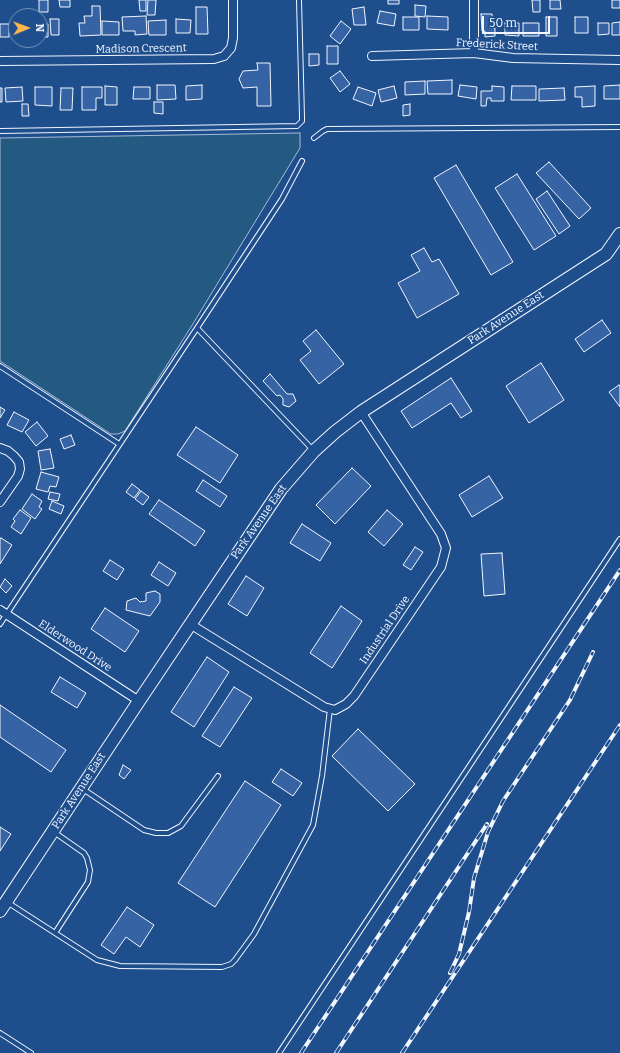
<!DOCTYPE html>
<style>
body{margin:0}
#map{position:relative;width:620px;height:1053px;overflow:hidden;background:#1f4e8c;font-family:Bitter,serif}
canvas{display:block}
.north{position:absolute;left:8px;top:8px;width:40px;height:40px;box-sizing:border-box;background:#1f4e8c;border:1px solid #7391ba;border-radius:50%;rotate:89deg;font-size:11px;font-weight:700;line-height:16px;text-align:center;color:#f2f6ff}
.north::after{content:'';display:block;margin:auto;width:14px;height:18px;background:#ffb74d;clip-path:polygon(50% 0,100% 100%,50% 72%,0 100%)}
.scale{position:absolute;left:482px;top:16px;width:68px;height:18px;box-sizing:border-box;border:2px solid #f2f6ff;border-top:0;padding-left:5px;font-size:12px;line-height:14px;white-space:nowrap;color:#f2f6ff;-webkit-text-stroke:3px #1f4e8c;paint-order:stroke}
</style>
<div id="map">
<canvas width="620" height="1053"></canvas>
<div class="north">N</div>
<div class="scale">50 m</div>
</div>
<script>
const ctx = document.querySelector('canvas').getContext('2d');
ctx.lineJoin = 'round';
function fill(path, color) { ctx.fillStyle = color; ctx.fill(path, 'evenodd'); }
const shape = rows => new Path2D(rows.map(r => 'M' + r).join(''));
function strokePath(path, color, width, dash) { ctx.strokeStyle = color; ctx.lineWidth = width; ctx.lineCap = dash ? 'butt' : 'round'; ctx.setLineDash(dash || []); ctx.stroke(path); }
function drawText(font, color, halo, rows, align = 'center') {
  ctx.font = font + ' Bitter,serif'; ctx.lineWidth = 3; ctx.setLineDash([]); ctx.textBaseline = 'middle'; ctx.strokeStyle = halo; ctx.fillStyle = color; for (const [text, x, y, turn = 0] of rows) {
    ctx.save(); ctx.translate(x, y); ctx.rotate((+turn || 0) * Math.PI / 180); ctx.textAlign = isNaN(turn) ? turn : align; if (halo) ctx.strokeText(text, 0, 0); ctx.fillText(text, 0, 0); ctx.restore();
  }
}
const green = shape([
 [300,133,300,148,191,327,125,431,118,434,111,434,0,361,0,138,300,133]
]);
fill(green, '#245a82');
strokePath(green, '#a8bbd7', 1);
const building = shape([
 [39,0,48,0,48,12,39,12,39,0],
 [59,0,70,0,70,7,60,7,59,0],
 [139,0,146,0,146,11,140,11,139,0],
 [148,0,156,0,155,15,147,15,148,0],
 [388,0,399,0,399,4,388,4,388,0],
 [532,0,540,0,540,12,533,12,532,0],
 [550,0,560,0,561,9,550,9,550,0],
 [612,0,620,0,620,8,612,8,612,0],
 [415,5,426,6,425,17,415,16,415,5],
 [92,6,100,6,101,35,80,36,79,23,85,23,84,16,92,16,92,6],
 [196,7,207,7,208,34,196,34,196,7],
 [364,7,366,25,354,25,352,9,364,7],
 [380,11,396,14,394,26,377,23,380,11],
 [481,14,492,14,493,28,495,28,495,36,485,37,485,31,482,31,481,14],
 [146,16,147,34,135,35,135,31,123,31,122,17,146,16],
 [427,16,448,17,448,30,427,29,427,16],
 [403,17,419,17,419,30,403,30,403,17],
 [546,17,557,17,557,36,546,36,546,17],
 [575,17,588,17,588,33,575,33,575,17],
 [50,19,59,19,59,35,51,35,50,19],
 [176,19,191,20,190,33,176,33,176,19],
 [166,20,166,35,149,35,148,21,166,20],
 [102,21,119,22,119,35,102,35,102,21],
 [341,21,351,29,340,44,330,36,341,21],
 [620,22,620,35,612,35,612,23,620,22],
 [505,23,519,23,519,36,505,35,505,23],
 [523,23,539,23,539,36,523,36,523,23],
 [598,23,609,23,609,34,598,35,598,23],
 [0,24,9,24,9,37,0,37,0,24],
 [40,24,48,24,48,37,40,37,40,24],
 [327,46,338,46,338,64,327,64,327,46],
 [309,54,319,54,319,65,309,66,309,54],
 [257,63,270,63,271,106,257,106,257,87,243,88,239,79,243,71,258,70,257,63],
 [340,71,350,84,340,92,330,78,340,71],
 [452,80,452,94,428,94,427,81,452,80],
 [425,81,425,94,405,95,405,82,425,81],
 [157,85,175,85,176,99,157,100,157,85],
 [202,85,202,99,186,100,186,86,202,85],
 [460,85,477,87,476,99,458,96,460,85],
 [620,85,620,99,604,99,604,86,620,85],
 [105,86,117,87,117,105,105,105,105,86],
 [394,86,397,98,381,102,378,90,394,86],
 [492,86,504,87,504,101,491,101,491,98,487,98,486,106,481,106,481,91,492,91,492,86],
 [512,86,536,86,536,100,511,100,512,86],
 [595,86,595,106,582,107,582,97,575,97,575,87,595,86],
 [22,87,23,101,6,102,5,88,22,87],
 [35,87,52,87,52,106,35,105,35,87],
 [82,87,102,87,102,98,96,98,96,110,82,110,82,87],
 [134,87,150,87,150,99,133,99,134,87],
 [358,87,376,93,372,106,353,99,358,87],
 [0,88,2,88,2,102,0,102,0,88],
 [61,88,73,88,72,110,60,110,61,88],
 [564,88,565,100,539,101,539,89,564,88],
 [154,102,163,102,163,114,154,113,154,102],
 [22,104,28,104,29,116,22,116,22,104],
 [410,104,410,115,403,116,403,105,410,104],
 [549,162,591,208,579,219,536,173,549,162],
 [456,165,513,262,491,275,434,178,456,165],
 [517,174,556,236,534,250,495,188,517,174],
 [547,191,570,226,559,234,536,199,547,191],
 [424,248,432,262,439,259,459,294,417,318,398,283,420,271,411,255,424,248],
 [602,320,611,333,584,352,575,339,602,320],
 [316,330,344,364,319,384,300,360,311,351,303,341,316,330],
 [541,363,564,400,529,423,506,386,541,363],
 [270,374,287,394,293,394,296,401,289,407,283,405,283,399,280,395,277,396,263,381,270,374],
 [451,378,472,411,461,418,451,403,412,428,401,411,451,378],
 [619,385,620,387,620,407,609,392,619,385],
 [0,407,5,410,0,418,0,407],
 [14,412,29,420,22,432,7,425,14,412],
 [37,422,48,436,36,446,25,432,37,422],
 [196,427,238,455,220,483,177,455,196,427],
 [71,435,75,445,64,449,60,439,71,435],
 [50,449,54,468,41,470,38,451,50,449],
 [352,468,371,486,335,524,316,505,352,468],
 [41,472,59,477,56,487,50,486,48,492,36,489,41,472],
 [489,476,503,498,472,517,459,495,489,476],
 [203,480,227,496,220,507,196,491,203,480],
 [132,484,140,490,134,498,126,492,132,484],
 [141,491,149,497,143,505,135,499,141,491],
 [50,492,60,494,58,501,48,499,50,492],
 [32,494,42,501,39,507,42,509,35,519,22,509,32,494],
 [159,500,205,531,195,546,149,514,159,500],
 [52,501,64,506,61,514,49,509,52,501],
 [20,510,31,518,21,534,11,527,15,521,13,519,20,510],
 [387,510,403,524,384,546,368,532,387,510],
 [302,524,331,543,320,561,290,543,302,524],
 [1,538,12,545,0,564,0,539,1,538],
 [415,547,423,552,411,570,403,565,415,547],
 [502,553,505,594,484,596,481,554,502,553],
 [110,560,124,569,117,580,103,571,110,560],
 [159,562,176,573,168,586,151,575,159,562],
 [246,576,264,588,247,616,228,604,246,576],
 [5,579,12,586,6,593,0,587,5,579],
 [155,591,160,594,160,602,150,616,126,610,127,601,136,598,140,602,146,601,146,593,155,591],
 [341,606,362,621,332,668,310,653,341,606],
 [105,608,139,631,125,652,91,629,105,608],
 [207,657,229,672,194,727,171,712,207,657],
 [60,677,86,693,77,708,51,692,60,677],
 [234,687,252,698,220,747,202,736,234,687],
 [0,705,66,750,51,772,0,737,0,705],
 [358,729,415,784,388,811,332,756,358,729],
 [123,765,131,770,124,779,119,775,123,765],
 [281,769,302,783,293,796,272,782,281,769],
 [245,781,281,805,215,907,178,883,245,781],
 [0,827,11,834,0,851,0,827],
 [127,907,154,925,140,947,126,937,114,954,101,945,127,907]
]);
fill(building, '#3563a3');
strokePath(building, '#f2f6ff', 1);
const lane = shape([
 [0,131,297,126,302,121,302,117,299,0],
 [314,138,323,131,327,129,620,127],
 [197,328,282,199,302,161],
 [0,366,119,444],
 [0,624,197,328,313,450],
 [83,789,144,830,156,833,168,833,181,826,218,776],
 [54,832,84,853,87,858,90,870,88,882,55,933],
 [7,902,97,960,120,966,222,967,231,964,235,960,254,934,313,825,322,776,330,709],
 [0,1033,31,1053],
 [279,1053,620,539]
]);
const street = shape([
 [474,0,474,53],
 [372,56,474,53,513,58,620,60],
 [0,61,214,59,224,56,231,48,233,38,233,0],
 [0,448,8,451,14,456,19,462,20,469,18,476,0,502],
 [0,610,139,701],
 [190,624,324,707,335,710,346,704,354,696,441,567,446,548,441,534,361,412]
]);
const secondary = shape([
 [0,911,139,701,281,489,314,451,335,432,361,412,606,254,620,234]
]);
strokePath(lane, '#f2f6ff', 6);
strokePath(street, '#f2f6ff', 10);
strokePath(secondary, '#f2f6ff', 14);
strokePath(lane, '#1f4e8c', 4);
strokePath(street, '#1f4e8c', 8);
strokePath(secondary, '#1f4e8c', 12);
const rail = shape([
 [450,973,459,954,469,912,474,878,488,832,503,801,570,700,593,652],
 [301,1053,620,570],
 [336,1053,487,824],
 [402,1053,620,725]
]);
strokePath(rail, '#f2f6ff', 4);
strokePath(rail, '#1f4e8c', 2.5, [8]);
drawText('11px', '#f2f6ff', '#1f4e8c', [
 ["Frederick Street",497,45,3],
 ["Madison Crescent",141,49,-1],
 ["Park Avenue East",506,318,-33],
 ["Park Avenue East",259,522,-55],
 ["Industrial Drive",385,630,-56],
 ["Elderwood Drive",75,646,33],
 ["Park Avenue East",79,791,-57]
]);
</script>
